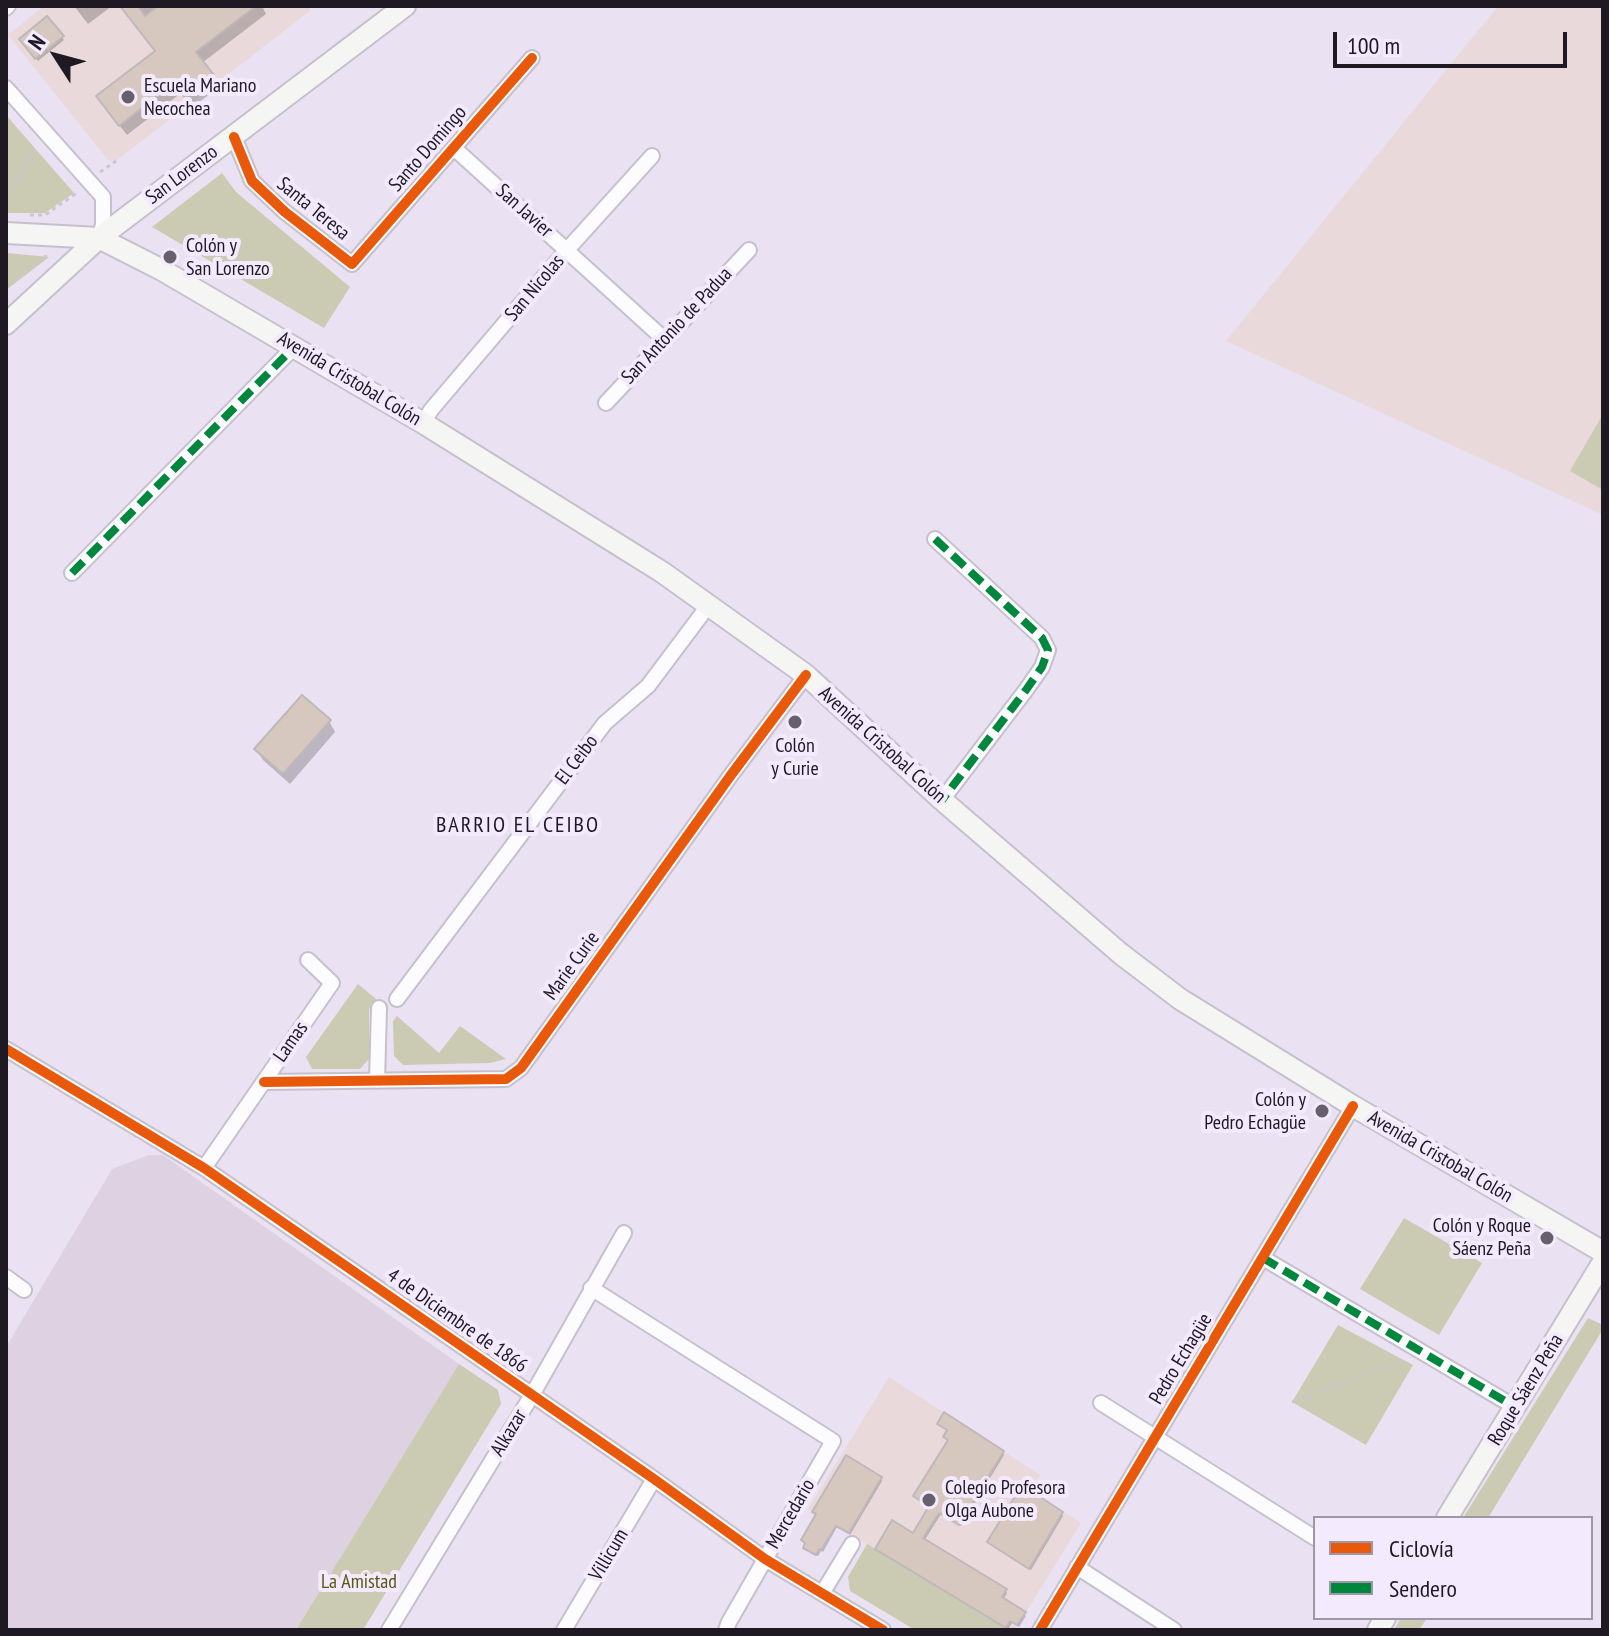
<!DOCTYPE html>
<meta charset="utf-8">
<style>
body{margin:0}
#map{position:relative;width:1609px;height:1636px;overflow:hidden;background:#eae2f2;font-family:"PT Sans Narrow",sans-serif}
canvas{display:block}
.frame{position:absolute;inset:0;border:8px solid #1f1924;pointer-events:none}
.legend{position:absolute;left:1313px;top:1516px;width:280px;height:104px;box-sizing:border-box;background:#f3ebfd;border:2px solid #9e97a6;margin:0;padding:10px 14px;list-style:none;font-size:24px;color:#1f1924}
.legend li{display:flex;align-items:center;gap:16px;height:40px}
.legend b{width:40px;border:2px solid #9e97a6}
.north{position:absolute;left:16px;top:16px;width:80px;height:80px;-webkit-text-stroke:6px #f3ebfd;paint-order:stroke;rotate:306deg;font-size:22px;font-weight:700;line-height:32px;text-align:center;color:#1f1924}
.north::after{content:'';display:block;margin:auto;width:28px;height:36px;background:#1f1924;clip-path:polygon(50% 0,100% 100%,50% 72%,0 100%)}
.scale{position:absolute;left:1333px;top:32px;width:234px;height:36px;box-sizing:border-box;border:4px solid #1f1924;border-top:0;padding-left:10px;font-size:24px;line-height:28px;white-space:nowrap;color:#1f1924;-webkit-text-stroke:6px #f3ebfd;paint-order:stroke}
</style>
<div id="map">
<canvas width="1609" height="1636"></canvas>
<div class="frame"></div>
<ul class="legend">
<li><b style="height:10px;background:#e8590c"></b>Ciclovía</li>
<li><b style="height:10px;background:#00873e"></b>Sendero</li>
</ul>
<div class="north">N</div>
<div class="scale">100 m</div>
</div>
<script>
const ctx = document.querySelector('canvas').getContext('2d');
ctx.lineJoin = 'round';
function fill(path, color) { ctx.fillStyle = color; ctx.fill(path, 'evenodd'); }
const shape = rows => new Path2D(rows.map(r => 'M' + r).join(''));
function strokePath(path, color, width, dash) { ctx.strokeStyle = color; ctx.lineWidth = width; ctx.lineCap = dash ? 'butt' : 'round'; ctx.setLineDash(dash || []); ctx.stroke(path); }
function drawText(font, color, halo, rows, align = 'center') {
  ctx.font = font + ' "PT Sans Narrow",sans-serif'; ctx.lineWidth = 8; ctx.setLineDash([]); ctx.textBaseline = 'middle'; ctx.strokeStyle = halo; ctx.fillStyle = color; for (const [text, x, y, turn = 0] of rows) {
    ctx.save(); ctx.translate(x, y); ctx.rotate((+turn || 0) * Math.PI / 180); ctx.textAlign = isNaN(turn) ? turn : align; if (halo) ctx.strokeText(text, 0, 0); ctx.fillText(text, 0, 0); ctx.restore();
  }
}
fill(shape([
 [149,1155,163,1155,459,1364,296,1630,6,1630,6,1347,112,1169]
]), '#ded1e2');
fill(shape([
 [44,6,308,6,311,10,116,161,108,160,8,35],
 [1498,6,1603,6,1603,515,1226,341],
 [889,1377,1040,1475,1031,1491,1081,1523,1015,1630,1010,1630,808,1509]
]), '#e9d9da');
fill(shape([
 [6,115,74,193,45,213,6,213],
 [222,173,236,192,350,287,324,328,152,227],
 [6,253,49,257,6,290],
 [1603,414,1603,490,1570,471],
 [358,984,376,999,369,1009,369,1059,360,1069,312,1069,306,1057],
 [397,1016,439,1053,460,1026,506,1059,490,1063,403,1065,394,1056,393,1021],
 [1404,1218,1482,1263,1439,1335,1360,1289],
 [1588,1318,1603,1325,1603,1329,1488,1518,1463,1518],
 [1338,1325,1413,1365,1366,1445,1292,1402],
 [459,1364,498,1390,501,1404,363,1630,296,1630],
 [867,1544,1010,1630,915,1630,850,1591,848,1577],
 [1401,1618,1427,1618,1419,1630,1394,1630]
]), '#cbcab2');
fill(shape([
 [74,6,112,6,88,24],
 [120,6,262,6,266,14,202,63,219,87,193,107,181,93,127,135,105,107,156,53],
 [47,18,64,40,38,61,21,40],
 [329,721,335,732,290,784,263,760,256,749],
 [939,1424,1003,1453,1004,1455,961,1526,941,1514,924,1541,1005,1590,1007,1593,1003,1600,1026,1616,1019,1627,1012,1623,1008,1629,879,1552,877,1549,914,1536,931,1507,916,1496,949,1441,945,1437,948,1432],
 [881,1478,882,1481,850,1535,837,1527,823,1552,821,1551,818,1556,807,1550,805,1548,807,1544,803,1540],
 [1062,1514,1063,1516,1031,1570,989,1542]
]), '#0003');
const building = shape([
 [120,6,138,6,145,16,158,6,256,6,196,52,214,75,185,98,174,83,119,126,96,96,155,51,120,6],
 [47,16,64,36,35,59,19,39,47,16],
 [302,695,331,720,283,774,254,749,302,695],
 [944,1412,1004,1451,959,1525,939,1513,923,1538,1007,1589,1002,1597,1026,1612,1017,1625,1010,1621,1006,1628,875,1549,892,1520,913,1533,929,1506,913,1496,948,1440,943,1437,947,1430,937,1424,944,1412],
 [846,1455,882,1477,849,1533,836,1526,821,1550,819,1549,816,1555,803,1548,805,1543,801,1540,816,1514,812,1512,846,1455],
 [1022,1485,1063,1512,1029,1569,987,1542,1022,1485]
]);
fill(building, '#d7c8bf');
strokePath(building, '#bfb8ba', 2);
const street = shape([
 [6,8,8,6],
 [6,88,103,197,103,225,99,238],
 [234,137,252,181,285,212,352,264,532,58],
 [454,148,665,340],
 [606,403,749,250],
 [423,423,431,410,566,251,652,156],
 [935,539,1042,638,1048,650,1042,667,1026,690,942,800],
 [72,573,295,346],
 [397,999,605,723,648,686,708,606],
 [6,1049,204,1168,654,1479,765,1559,883,1630],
 [377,1081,379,1008],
 [264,1082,506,1079,521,1068,731,775,806,675],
 [204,1168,332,983,308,960],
 [1263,1258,1515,1407],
 [6,1277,24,1290],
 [591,1288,833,1441,729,1622,726,1630],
 [1101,1403,1315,1538],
 [1077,1567,1174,1630],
 [823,1592,852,1544],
 [389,1630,532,1395,624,1233],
 [564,1630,654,1479],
 [1040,1630,1353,1106]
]);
const secondary = shape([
 [6,233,99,238,162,270,423,423,662,572,806,675,942,800,1121,954,1180,999,1353,1106,1603,1252],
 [6,324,99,238,405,6],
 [1447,1518,1603,1262],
 [1378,1630,1385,1618]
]);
strokePath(street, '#c6c0cc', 18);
strokePath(secondary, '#c6c0cc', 24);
strokePath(shape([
 [100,172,116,161],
 [6,201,35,149],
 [30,215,45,215,75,194,75,190],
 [6,288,44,259,48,252],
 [1292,1402,1403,1360]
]), '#cac8cd', 3, [4, 4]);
strokePath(street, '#fcfbfd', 14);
strokePath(secondary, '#f5f5f4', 20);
strokePath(shape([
 [935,539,1042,638,1048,650,1042,667,1026,690,942,800],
 [72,573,295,346],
 [1263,1258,1515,1407]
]), '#00873e', 8, [16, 8]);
strokePath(shape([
 [234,137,252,181,285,212,352,264,532,58],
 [6,1049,204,1168,654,1479,765,1559,883,1630],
 [264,1082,506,1079,521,1068,731,775,806,675],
 [1040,1630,1353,1106]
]), '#e8590c', 10);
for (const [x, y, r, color] of [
 [128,97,8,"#665f6c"],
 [170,257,8,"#665f6c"],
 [795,722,8,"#665f6c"],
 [1322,1111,8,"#665f6c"],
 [1547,1238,8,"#665f6c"],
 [929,1500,8,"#665f6c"]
]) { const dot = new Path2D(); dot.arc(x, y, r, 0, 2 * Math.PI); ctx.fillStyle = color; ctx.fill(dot); strokePath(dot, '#f3ebfd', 3); }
drawText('20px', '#1f1924', '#f3ebfd', [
 ["Escuela Mariano",144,86],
 ["Necochea",144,109],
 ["Colón y",186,246],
 ["San Lorenzo",186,269],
 ["Colón",795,746,"center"],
 ["y Curie",795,769,"center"],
 ["Colón y",1306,1100,"right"],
 ["Pedro Echagüe",1306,1123,"right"],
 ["Colón y Roque",1531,1226,"right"],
 ["Sáenz Peña",1531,1249,"right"],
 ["Colegio Profesora",945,1488],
 ["Olga Aubone",945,1511]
], 'left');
drawText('20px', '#1f1924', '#f3ebfd', [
 ["Santo Domingo",428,149,-49],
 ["San Lorenzo",182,175,-37],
 ["Santa Teresa",313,209,39],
 ["San Javier",524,211,42],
 ["San Nicolas",535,288,-50],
 ["San Antonio de Padua",677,326,-47],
 ["Avenida Cristobal Colón",349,379,31],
 ["Avenida Cristobal Colón",882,745,42],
 ["El Ceibo",577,760,-53],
 ["Marie Curie",572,966,-54],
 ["Lamas",291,1042,-55],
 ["Avenida Cristobal Colón",1440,1157,30],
 ["4 de Diciembre de 1866",457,1321,35],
 ["Pedro Echagüe",1181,1359,-59],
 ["Roque Sáenz Peña",1526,1390,-59],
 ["Alkazar",509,1433,-59],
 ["Mercedario",791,1514,-60],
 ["Villicum",609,1555,-59]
]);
drawText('20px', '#575a12', '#f3ebfd', [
 ["La Amistad",359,1582]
]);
ctx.letterSpacing = '2px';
drawText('22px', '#1f1924', '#f3ebfd', [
 ["BARRIO EL CEIBO",518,826]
]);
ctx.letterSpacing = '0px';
</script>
